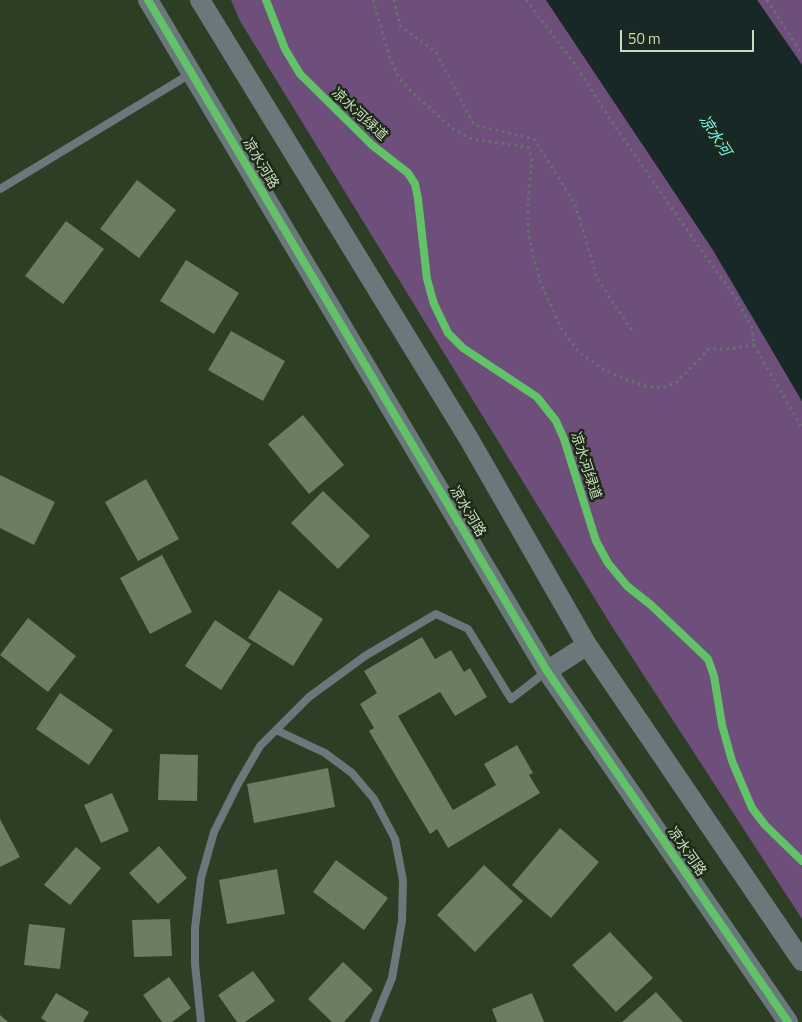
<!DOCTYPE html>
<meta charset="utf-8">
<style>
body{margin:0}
#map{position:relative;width:802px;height:1022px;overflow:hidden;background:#2c3e23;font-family:"Titillium Web",sans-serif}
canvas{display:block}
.scale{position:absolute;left:620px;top:30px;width:134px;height:22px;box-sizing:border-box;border:2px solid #c9dcc1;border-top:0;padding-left:6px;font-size:15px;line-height:18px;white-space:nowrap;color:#c9dcc1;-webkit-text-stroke:4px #1d2b16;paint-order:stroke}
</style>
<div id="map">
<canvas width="802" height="1022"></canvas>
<div class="scale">50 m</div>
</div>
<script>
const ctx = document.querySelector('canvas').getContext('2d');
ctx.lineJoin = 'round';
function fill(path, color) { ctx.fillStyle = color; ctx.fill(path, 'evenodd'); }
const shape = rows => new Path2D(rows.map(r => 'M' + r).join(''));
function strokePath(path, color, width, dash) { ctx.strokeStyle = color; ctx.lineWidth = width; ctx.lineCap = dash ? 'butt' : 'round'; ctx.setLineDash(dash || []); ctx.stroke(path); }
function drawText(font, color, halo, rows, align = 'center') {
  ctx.font = font + ' "Titillium Web","Noto Sans SC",sans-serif'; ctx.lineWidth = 5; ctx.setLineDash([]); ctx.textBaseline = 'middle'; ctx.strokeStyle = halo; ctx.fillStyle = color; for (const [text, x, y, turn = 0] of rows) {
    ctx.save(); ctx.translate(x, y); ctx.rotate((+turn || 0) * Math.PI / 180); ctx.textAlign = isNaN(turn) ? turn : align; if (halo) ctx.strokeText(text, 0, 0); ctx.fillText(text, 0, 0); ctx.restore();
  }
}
fill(shape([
 [231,0,546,0,713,250,802,401,802,919,611,625,240,21],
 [757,0,802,0,802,65]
]), '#6e4e7a');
fill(shape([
 [546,0,757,0,802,65,802,401,713,250]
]), '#172826');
fill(shape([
 [137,180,176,210,139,258,100,229],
 [66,221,104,249,63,304,25,276],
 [186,260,239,293,214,334,160,301],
 [231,331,285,361,263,401,208,370],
 [303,415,344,465,309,494,268,444],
 [0,475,55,502,34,545,0,528],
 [146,479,179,539,138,561,105,502],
 [323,491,370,536,338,569,291,523],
 [162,555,192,612,150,634,120,578],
 [279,590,323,619,293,666,248,638],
 [28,618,76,656,48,692,0,655],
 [215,620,251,644,221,690,185,666],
 [422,637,435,659,451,650,464,672,470,668,487,697,455,716,440,692,398,716,453,810,496,785,484,764,517,745,533,773,529,775,540,793,448,848,437,829,430,834,369,731,374,728,360,704,377,693,364,671],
 [60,693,113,730,89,765,36,729],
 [160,754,198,755,197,801,158,800],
 [328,768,335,807,254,823,247,784],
 [112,793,129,831,101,843,84,805],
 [0,819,20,857,0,867],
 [560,828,599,862,551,918,512,885],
 [159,846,187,878,158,904,129,873],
 [76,847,101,868,70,905,44,885],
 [336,860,388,898,364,930,313,892],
 [484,865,523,901,475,952,437,915],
 [277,869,285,914,227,924,219,880],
 [170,919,172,956,134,957,132,920],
 [29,924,65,928,60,969,24,965],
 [610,932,653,978,616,1012,572,965],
 [343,962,373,990,344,1022,332,1022,308,999],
 [253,971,275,1001,245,1022,237,1022,218,995],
 [169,977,191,1008,172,1022,162,1022,143,995],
 [656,992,683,1022,622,1022],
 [56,993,89,1012,83,1022,47,1022,41,1018],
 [532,993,544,1022,497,1022,492,1009],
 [0,1015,8,1022,0,1022]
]), '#6b7d62');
strokePath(shape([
 [373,0,391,62,399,78,412,92,453,129,472,139,528,147,532,159,528,203,528,231,533,255,541,284,561,328,579,352,604,370,622,378,648,387,664,387,677,382,709,349,729,349,754,345],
 [394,0,400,26,436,52,474,125,534,139,575,204,597,278,632,331],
 [526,0,577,67,612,122,701,250,736,298,752,328,754,345,802,428],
 [767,0,802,54]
]), '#677271', 3, [2.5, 4]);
strokePath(shape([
 [0,189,190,74],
 [276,730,325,753,352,773,374,799,395,839,403,880,402,921,392,978,374,1022],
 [201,1022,195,964,195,928,201,878,214,832,238,784,260,746,309,697,365,656,436,614,468,629,511,699,547,671]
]), '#6a777b', 8);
strokePath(shape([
 [148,0,547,671,788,1022],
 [200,0,469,439,587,645,802,961],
 [547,671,587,645]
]), '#6a777b', 20);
strokePath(shape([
 [148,0,547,671,788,1022],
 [266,0,285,49,300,74,372,145,408,173,415,184,418,199,427,279,434,304,448,333,463,348,537,397,556,421,564,439,596,541,608,563,627,586,651,605,708,659,714,676,722,725,732,761,752,808,765,825,802,861]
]), '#61c268', 8);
drawText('14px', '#c9dcc1', '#1d2b16', [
 ["凉水河绿道",359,115,43],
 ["凉水河路",260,164,59],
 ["凉水河绿道",585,466,72],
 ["凉水河路",467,512,59],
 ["凉水河路",686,852,55]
]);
drawText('italic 15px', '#71f7f9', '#1d2b16', [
 ["凉水河",714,136,57]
]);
</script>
